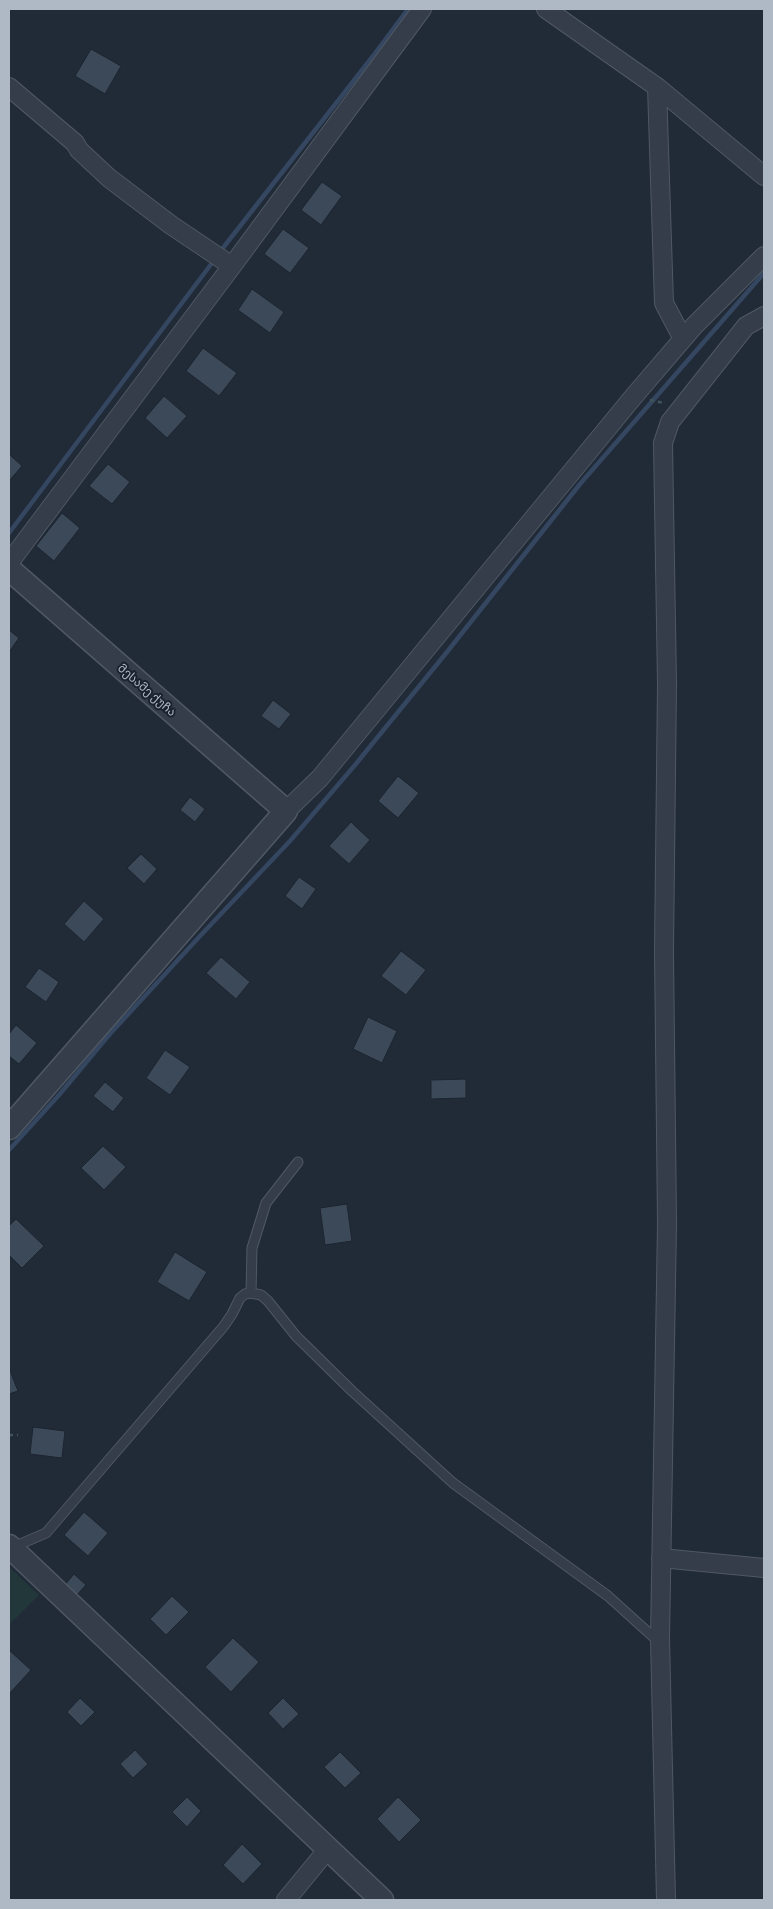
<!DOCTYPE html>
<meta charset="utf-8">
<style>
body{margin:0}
#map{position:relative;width:773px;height:1909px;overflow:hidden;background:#212b38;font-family:Barlow,sans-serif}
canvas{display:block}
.frame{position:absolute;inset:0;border:10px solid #afb8c5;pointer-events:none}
</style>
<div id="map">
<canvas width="773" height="1909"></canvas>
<div class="frame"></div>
</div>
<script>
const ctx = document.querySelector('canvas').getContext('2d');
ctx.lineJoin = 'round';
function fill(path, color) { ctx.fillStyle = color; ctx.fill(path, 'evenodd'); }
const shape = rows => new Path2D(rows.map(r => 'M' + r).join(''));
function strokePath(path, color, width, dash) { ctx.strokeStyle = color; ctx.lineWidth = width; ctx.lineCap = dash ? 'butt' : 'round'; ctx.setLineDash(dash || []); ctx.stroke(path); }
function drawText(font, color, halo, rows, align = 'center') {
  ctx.font = font + ' Barlow,"Noto Sans Georgian",sans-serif'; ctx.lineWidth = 4; ctx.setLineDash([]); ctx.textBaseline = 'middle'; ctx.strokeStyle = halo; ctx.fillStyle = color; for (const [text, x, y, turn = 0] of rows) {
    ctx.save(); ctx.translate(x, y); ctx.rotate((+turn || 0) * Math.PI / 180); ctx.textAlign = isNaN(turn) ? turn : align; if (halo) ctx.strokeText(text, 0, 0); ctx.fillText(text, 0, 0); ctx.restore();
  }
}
fill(shape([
 [9,1567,39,1595,9,1625]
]), '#223739');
strokePath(shape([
 [219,253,373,56,408,9],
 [9,533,215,259],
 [9,1150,59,1095,109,1035,200,936,290,841,355,765,447,652,580,484,764,273]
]), '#344660', 4.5);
const building = shape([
 [91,49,121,66,105,94,75,76,91,49],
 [322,182,342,196,321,225,301,210,322,182],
 [283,229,309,248,290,273,264,254,283,229],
 [252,289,284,312,270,333,238,310,252,289],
 [203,348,237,373,219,396,186,371,203,348],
 [164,396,187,416,167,438,145,418,164,396],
 [9,454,22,466,9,481,9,454],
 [108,464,130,482,112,504,89,486,108,464],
 [62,513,80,528,54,561,36,546,62,513],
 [9,630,19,638,9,652,9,630],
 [273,700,291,714,279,729,261,716,273,700],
 [398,776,419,793,398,818,378,801,398,776],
 [190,797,205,809,195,822,180,810,190,797],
 [351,822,370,840,349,864,329,846,351,822],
 [141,854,157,869,144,884,127,868,141,854],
 [299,877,316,889,302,909,285,896,299,877],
 [84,901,104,919,84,942,64,924,84,901],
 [401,951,426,970,406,995,381,976,401,951],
 [221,957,250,982,236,999,206,973,221,957],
 [39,968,59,982,46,1002,25,987,39,968],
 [368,1017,397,1031,382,1063,353,1049,368,1017],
 [16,1025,37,1043,19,1064,9,1056,9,1034,16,1025],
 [165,1050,190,1067,170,1095,146,1078,165,1050],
 [466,1079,466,1098,431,1099,431,1080,466,1079],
 [105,1082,124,1098,113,1112,93,1096,105,1082],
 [103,1146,126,1167,104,1190,81,1168,103,1146],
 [347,1204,352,1241,325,1245,320,1208,347,1204],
 [16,1219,44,1246,22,1268,9,1255,9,1226,16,1219],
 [175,1252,207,1272,189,1301,157,1282,175,1252],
 [9,1368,18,1391,9,1394,9,1368],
 [33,1427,65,1431,62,1458,30,1454,33,1427],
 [84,1512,108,1533,88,1556,64,1535,84,1512],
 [74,1574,86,1585,76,1596,64,1586,74,1574],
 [172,1596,189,1612,166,1635,150,1619,172,1596],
 [233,1638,259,1662,231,1692,205,1667,233,1638],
 [9,1650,31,1670,9,1694,9,1650],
 [80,1698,95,1712,81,1726,67,1712,80,1698],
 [283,1698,299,1714,283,1729,268,1713,283,1698],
 [135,1750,148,1764,133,1778,120,1764,135,1750],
 [340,1752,361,1773,345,1788,324,1767,340,1752],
 [187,1797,201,1811,187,1827,172,1812,187,1797],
 [398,1797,421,1820,399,1842,377,1819,398,1797],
 [242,1844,262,1864,243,1884,223,1865,242,1844]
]);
fill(building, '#3c4958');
strokePath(building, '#1c242f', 1);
const service = shape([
 [251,1293,252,1248,266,1203,298,1162],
 [11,1548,46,1533,224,1326,232,1314,240,1298,245,1294,251,1293,261,1295,268,1301,296,1336,352,1391,453,1483,608,1596,660,1643]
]);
const minor = shape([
 [546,9,657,87,764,176],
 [9,87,75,143,79,150,109,178,171,225,232,266],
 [657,87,664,303,683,339],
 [9,563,232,266,422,9],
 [286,811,320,778,634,396,694,326,764,256],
 [661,1558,764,1568],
 [286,1900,328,1849],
 [666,1900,660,1638,667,1224,664,951,667,684,663,443,670,422,746,326,764,316]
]);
const tertiary = shape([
 [9,569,286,811,9,1128],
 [9,1546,382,1900]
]);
strokePath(service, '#4f5863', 11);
strokePath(minor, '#4f5863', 20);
strokePath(tertiary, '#4f5863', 25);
strokePath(shape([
 [650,400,664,403],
 [9,1435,18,1435]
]), '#405457', 2.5, [4, 4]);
strokePath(service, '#343d49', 9);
strokePath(minor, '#343d49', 18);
strokePath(tertiary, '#343d49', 22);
drawText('12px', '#afb8c5', '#1a222d', [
 ["მესამე ქუჩა",147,690,41]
]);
</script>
